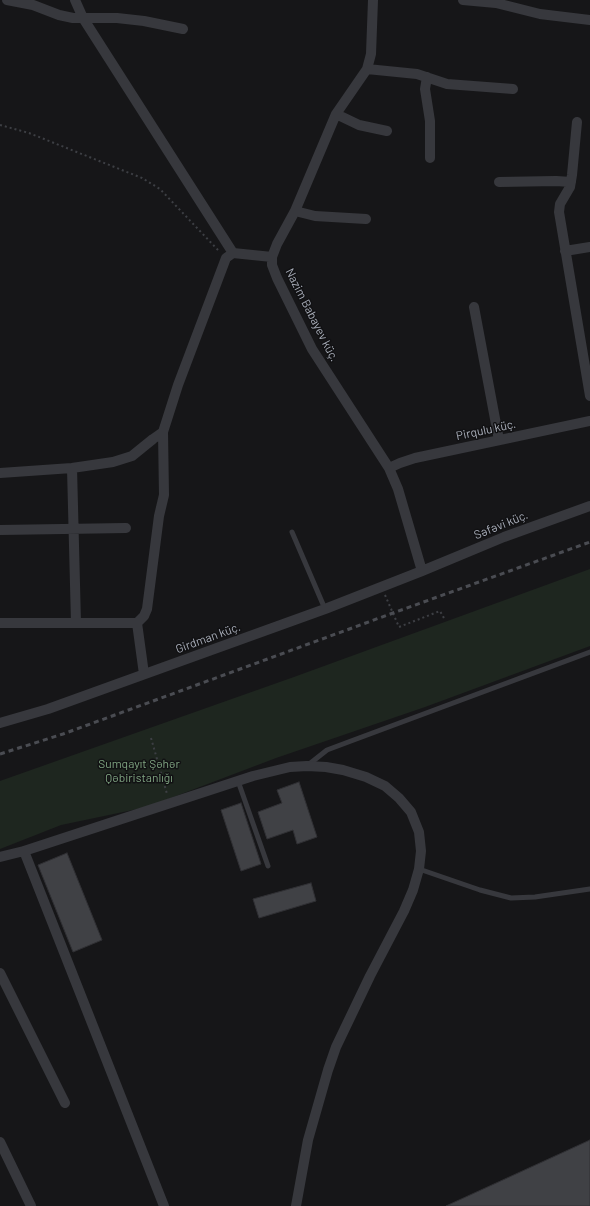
<!DOCTYPE html>
<meta charset="utf-8">
<style>
body{margin:0}
canvas{display:block;background:#161618}
</style>
<canvas width="590" height="1206"></canvas>
<script>
const ctx = document.querySelector('canvas').getContext('2d');
ctx.lineJoin = 'round';
function fill(path, color) { ctx.fillStyle = color; ctx.fill(path, 'evenodd'); }
const shape = rows => new Path2D(rows.map(r => 'M' + r).join(''));
function strokePath(path, color, width, dash) { ctx.strokeStyle = color; ctx.lineWidth = width; ctx.lineCap = dash ? 'butt' : 'round'; ctx.setLineDash(dash || []); ctx.stroke(path); }
function drawText(font, color, halo, rows, align = 'center') {
  ctx.font = font + ' Barlow,sans-serif'; ctx.lineWidth = 3; ctx.setLineDash([]); ctx.textBaseline = 'middle'; ctx.strokeStyle = halo; ctx.fillStyle = color; for (const [text, x, y, turn = 0] of rows) {
    ctx.save(); ctx.translate(x, y); ctx.rotate((+turn || 0) * Math.PI / 180); ctx.textAlign = isNaN(turn) ? turn : align; if (halo) ctx.strokeText(text, 0, 0); ctx.fillText(text, 0, 0); ctx.restore();
  }
}
fill(shape([
 [590,569,590,646,425,707,276,758,147,807,61,825,0,849,0,781,294,677]
]), '#1e261f');
const building = shape([
 [299,782,317,837,297,844,293,830,267,839,258,812,282,803,277,790,299,782],
 [241,803,261,864,241,871,221,810,241,803],
 [67,853,102,940,73,952,38,865,67,853],
 [311,883,316,901,259,918,253,899,311,883],
 [590,1140,590,1206,446,1206,590,1140]
]);
fill(building, '#404145');
strokePath(building, '#303034', 1);
strokePath(shape([
 [0,125,29,133,142,178,160,189,218,250],
 [385,595,399,627,440,611,445,620],
 [151,738,167,794]
]), '#3d3f44', 2, [2, 3]);
strokePath(shape([
 [292,532,325,609],
 [308,765,327,750,351,741,590,652],
 [238,781,268,866],
 [419,869,480,890,511,898,535,897,590,889]
]), '#37383d', 5);
strokePath(shape([
 [7,0,33,5,59,15,73,18,117,18,144,21,183,29],
 [75,0,83,18,233,253],
 [373,0,371,54,367,69,336,114,295,211,277,244,272,257,272,265,277,278,312,349,389,468,398,489,422,571],
 [463,0,496,3,540,14,590,20],
 [367,69,417,74,447,84,513,89],
 [427,77,425,89,430,121,430,158],
 [336,114,359,125,387,131],
 [577,122,572,175,570,187,560,204,559,212,590,396],
 [499,182,556,181,571,182],
 [295,211,315,216,366,219],
 [565,251,590,247],
 [474,307,499,440],
 [72,468,76,623],
 [389,468,400,463,415,458,590,421],
 [0,473,72,468,113,462,132,456,153,439,163,432],
 [0,530,126,528],
 [0,623,137,623,144,616,147,609,159,516,164,495,163,432,178,385,226,258,233,253,272,257],
 [137,623,144,674],
 [0,723,48,709,325,609,422,571,504,537,590,506],
 [24,851,164,1206],
 [0,857,24,851,253,776,290,767,307,766,326,767,343,770,366,777,385,786,399,798,411,812,419,832,421,851,419,869,413,890,404,911,370,976,336,1047,328,1070,308,1140,296,1206],
 [0,973,65,1103],
 [0,1142,31,1206]
]), '#37383d', 10);
strokePath(shape([
 [0,754,63,734,393,613,590,542]
]), '#4a4c52', 3, [5, 4]);
drawText('12px', '#a8adb8', '#111113', [
 ["Nazim Babayev küç.",312,315,63],
 ["Pirqulu küç.",486,430,-12],
 ["Səfəvi küç.",501,525,-22],
 ["Girdman küç.",208,638,-20]
]);
drawText('12px', '#7fa381', '#111113', [
 ["Sumqayıt Şəhər",139,764],
 ["Qəbiristanlığı",139,778]
]);
</script>
